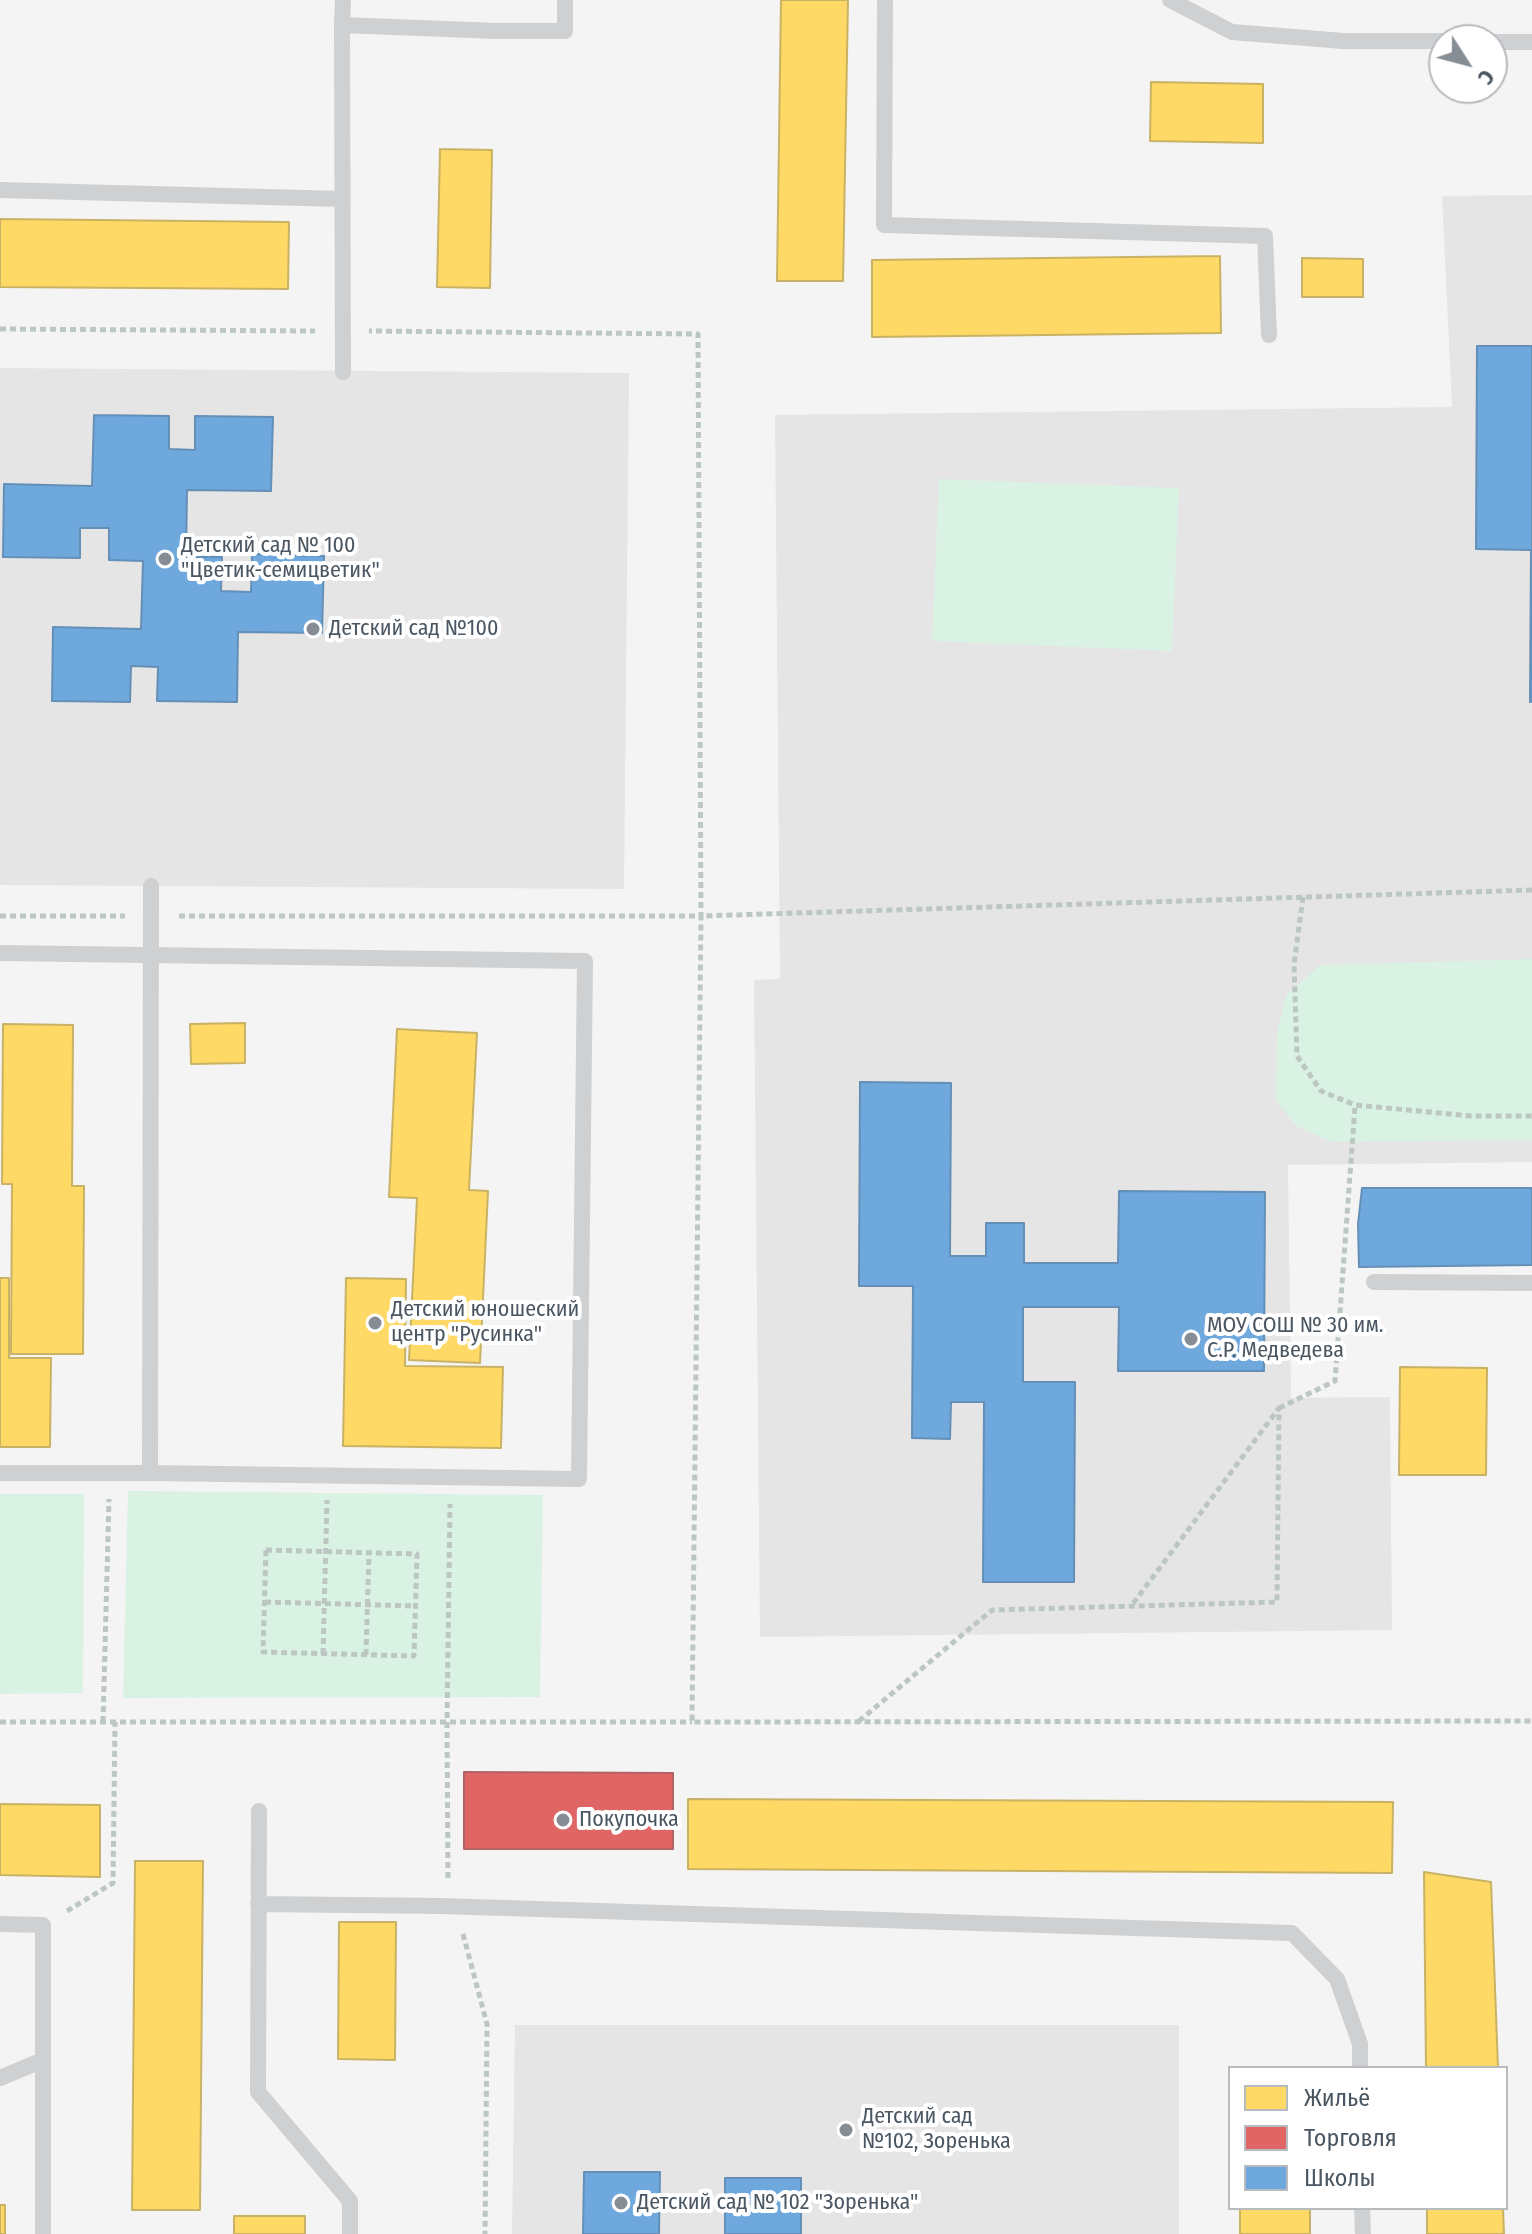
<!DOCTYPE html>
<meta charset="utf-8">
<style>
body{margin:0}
#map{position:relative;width:1532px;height:2234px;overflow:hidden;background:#f4f4f4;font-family:"Fira Sans Condensed",sans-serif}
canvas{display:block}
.legend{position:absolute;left:1228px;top:2066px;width:280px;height:144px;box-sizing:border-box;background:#fff;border:2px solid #b7bbc0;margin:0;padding:10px 14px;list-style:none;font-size:24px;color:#4a5661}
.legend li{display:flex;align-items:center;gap:16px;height:40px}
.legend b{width:40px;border:2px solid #b7bbc0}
.north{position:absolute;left:1428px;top:24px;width:80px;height:80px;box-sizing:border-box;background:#fff;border:2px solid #b7bbc0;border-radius:50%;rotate:126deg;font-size:22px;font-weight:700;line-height:32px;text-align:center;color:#4a5661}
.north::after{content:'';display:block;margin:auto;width:28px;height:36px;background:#868d94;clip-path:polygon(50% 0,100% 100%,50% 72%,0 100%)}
</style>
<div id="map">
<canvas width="1532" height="2234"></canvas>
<ul class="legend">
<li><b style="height:22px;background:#ffd966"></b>Жильё</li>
<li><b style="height:22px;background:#e06666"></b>Торговля</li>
<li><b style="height:22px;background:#6fa8dc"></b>Школы</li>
</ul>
<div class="north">С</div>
</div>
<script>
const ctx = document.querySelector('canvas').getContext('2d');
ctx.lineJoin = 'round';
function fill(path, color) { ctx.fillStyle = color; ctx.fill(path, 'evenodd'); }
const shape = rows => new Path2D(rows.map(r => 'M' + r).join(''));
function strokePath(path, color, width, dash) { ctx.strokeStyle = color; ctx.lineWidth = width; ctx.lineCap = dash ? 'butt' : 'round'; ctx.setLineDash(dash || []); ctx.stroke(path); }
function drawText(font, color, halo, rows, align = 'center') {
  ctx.font = font + ' "Fira Sans Condensed",sans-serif'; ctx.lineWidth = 8; ctx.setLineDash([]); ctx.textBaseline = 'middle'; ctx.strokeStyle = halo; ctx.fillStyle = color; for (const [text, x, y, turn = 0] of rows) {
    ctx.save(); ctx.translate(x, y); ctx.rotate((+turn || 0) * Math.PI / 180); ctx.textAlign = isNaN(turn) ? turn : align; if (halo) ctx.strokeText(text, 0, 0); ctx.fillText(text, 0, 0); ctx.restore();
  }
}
fill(shape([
 [1532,195,1532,1162,1288,1165,1291,1398,1390,1397,1392,1630,760,1637,754,980,780,979,775,415,1452,407,1442,196],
 [0,368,629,373,624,889,0,885],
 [515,2025,1179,2025,1179,2234,512,2234]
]), '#e6e5e6');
fill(shape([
 [939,479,1179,488,1172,651,932,641],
 [1532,959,1532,1140,1332,1142,1296,1126,1276,1100,1277,1032,1287,994,1320,965],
 [128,1491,543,1495,540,1697,123,1698],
 [0,1494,84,1494,83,1693,0,1694]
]), '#d9f2e3');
const homes = shape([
 [781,0,848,0,843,281,777,281,781,0],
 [1151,82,1263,84,1263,143,1150,141,1151,82],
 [440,149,492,150,490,288,437,287,440,149],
 [0,219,289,222,288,289,0,287,0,219],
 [1220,256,1221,333,872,337,872,260,1220,256],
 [1302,258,1363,259,1363,297,1302,297,1302,258],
 [245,1023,245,1063,191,1064,190,1024,245,1023],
 [3,1024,73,1025,72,1186,84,1186,83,1354,11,1354,12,1184,2,1184,3,1024],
 [397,1029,477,1033,469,1190,488,1191,480,1363,409,1360,417,1198,389,1197,397,1029],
 [0,1278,9,1278,9,1358,51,1358,50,1447,0,1447,0,1278],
 [346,1278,406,1279,405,1366,503,1367,501,1448,343,1446,346,1278],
 [1400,1367,1487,1368,1486,1475,1399,1475,1400,1367],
 [688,1799,1393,1802,1392,1873,688,1869,688,1799],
 [0,1804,100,1805,100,1877,0,1875,0,1804],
 [135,1861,203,1861,200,2210,132,2210,135,1861],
 [1424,1872,1491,1882,1498,2068,1426,2068,1424,1872],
 [339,1922,396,1922,395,2060,338,2059,339,1922],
 [0,2205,5,2205,5,2234,0,2234,0,2205],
 [1240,2208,1310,2208,1310,2234,1240,2234,1240,2208],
 [1427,2208,1503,2208,1504,2234,1427,2234,1427,2208],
 [234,2216,305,2216,305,2234,234,2234,234,2216]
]);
fill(homes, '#ffd966');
strokePath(homes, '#c9b264', 2);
const shops = shape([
 [464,1772,673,1773,673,1849,464,1849,464,1772]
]);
fill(shops, '#e06666');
strokePath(shops, '#b36164', 2);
const schools = shape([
 [1477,346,1532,346,1532,702,1530,702,1531,550,1476,549,1477,346],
 [94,415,169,416,169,449,195,450,195,416,273,417,271,491,187,490,186,557,222,557,221,591,251,592,252,554,324,556,322,633,238,632,237,702,157,701,158,667,131,666,130,702,52,701,53,627,141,629,143,561,109,560,109,528,80,528,80,558,3,557,4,484,92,486,94,415],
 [860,1082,951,1083,950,1256,986,1256,986,1223,1024,1223,1024,1263,1118,1263,1119,1191,1265,1192,1264,1371,1118,1371,1119,1307,1023,1307,1023,1382,1075,1382,1074,1582,983,1582,984,1402,951,1402,950,1439,912,1438,913,1286,859,1286,860,1082],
 [1362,1188,1532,1188,1532,1265,1359,1267,1358,1224,1362,1188],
 [584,2172,660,2172,659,2234,583,2234,584,2172],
 [725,2178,801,2178,801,2234,725,2234,725,2178]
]);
fill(schools, '#6fa8dc');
strokePath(schools, '#648fb7', 2);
strokePath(shape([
 [0,329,315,331],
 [1532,890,701,916,692,1722,1532,1721],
 [1303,897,1294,964,1297,1056,1321,1091,1355,1105,1471,1116,1532,1116],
 [0,916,125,916],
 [179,916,701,916,698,334,369,331],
 [1279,1408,1335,1381,1355,1106],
 [266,1550,417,1554,414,1656,263,1652,266,1550],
 [265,1602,416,1606],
 [323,1654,327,1500],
 [366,1655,369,1553],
 [859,1721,992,1610,1277,1602,1279,1408,1132,1605],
 [0,1722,692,1722],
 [103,1722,109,1499],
 [448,1878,447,1722,450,1504],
 [67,1911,113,1883,115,1722],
 [463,1934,487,2024,485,2234]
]), '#bcc7c4', 5, [6, 4]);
strokePath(shape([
 [343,0,342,25,497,31,565,31,565,0],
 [885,0,884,225,1265,236,1269,335],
 [1170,0,1232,32,1343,41,1444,41],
 [342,25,343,372],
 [1492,42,1532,42],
 [0,190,342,199],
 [0,953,585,961,579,1479,150,1473,0,1473],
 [1374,1282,1532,1283],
 [150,1473,151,886],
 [259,1811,258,2092,350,2201,350,2234],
 [258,1904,442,1906,1292,1933,1337,1979,1360,2044,1360,2068],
 [0,1924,43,1925,43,2234],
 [0,2078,43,2060],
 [1362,2208,1363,2234]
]), '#ced0d2', 16);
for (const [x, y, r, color] of [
 [165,559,8,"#868d94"],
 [313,629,8,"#868d94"],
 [375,1323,8,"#868d94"],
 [1191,1339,8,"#868d94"],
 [563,1820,8,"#868d94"],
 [846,2130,8,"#868d94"],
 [621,2203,8,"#868d94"]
]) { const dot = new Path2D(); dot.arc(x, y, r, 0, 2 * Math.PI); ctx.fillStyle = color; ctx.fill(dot); strokePath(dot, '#fff', 3); }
drawText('22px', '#4a5661', '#fff', [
 ["Детский сад № 100",181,546],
 ["\"Цветик-семицветик\"",181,571],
 ["Детский сад №100",329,629],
 ["Детский юношеский",391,1310],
 ["центр \"Русинка\"",391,1335],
 ["МОУ СОШ № 30 им.",1207,1326],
 ["С.Р. Медведева",1207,1351],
 ["Покупочка",579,1820],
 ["Детский сад",862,2117],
 ["№102, Зоренька",862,2142],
 ["Детский сад № 102 \"Зоренька\"",637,2203]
], 'left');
</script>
